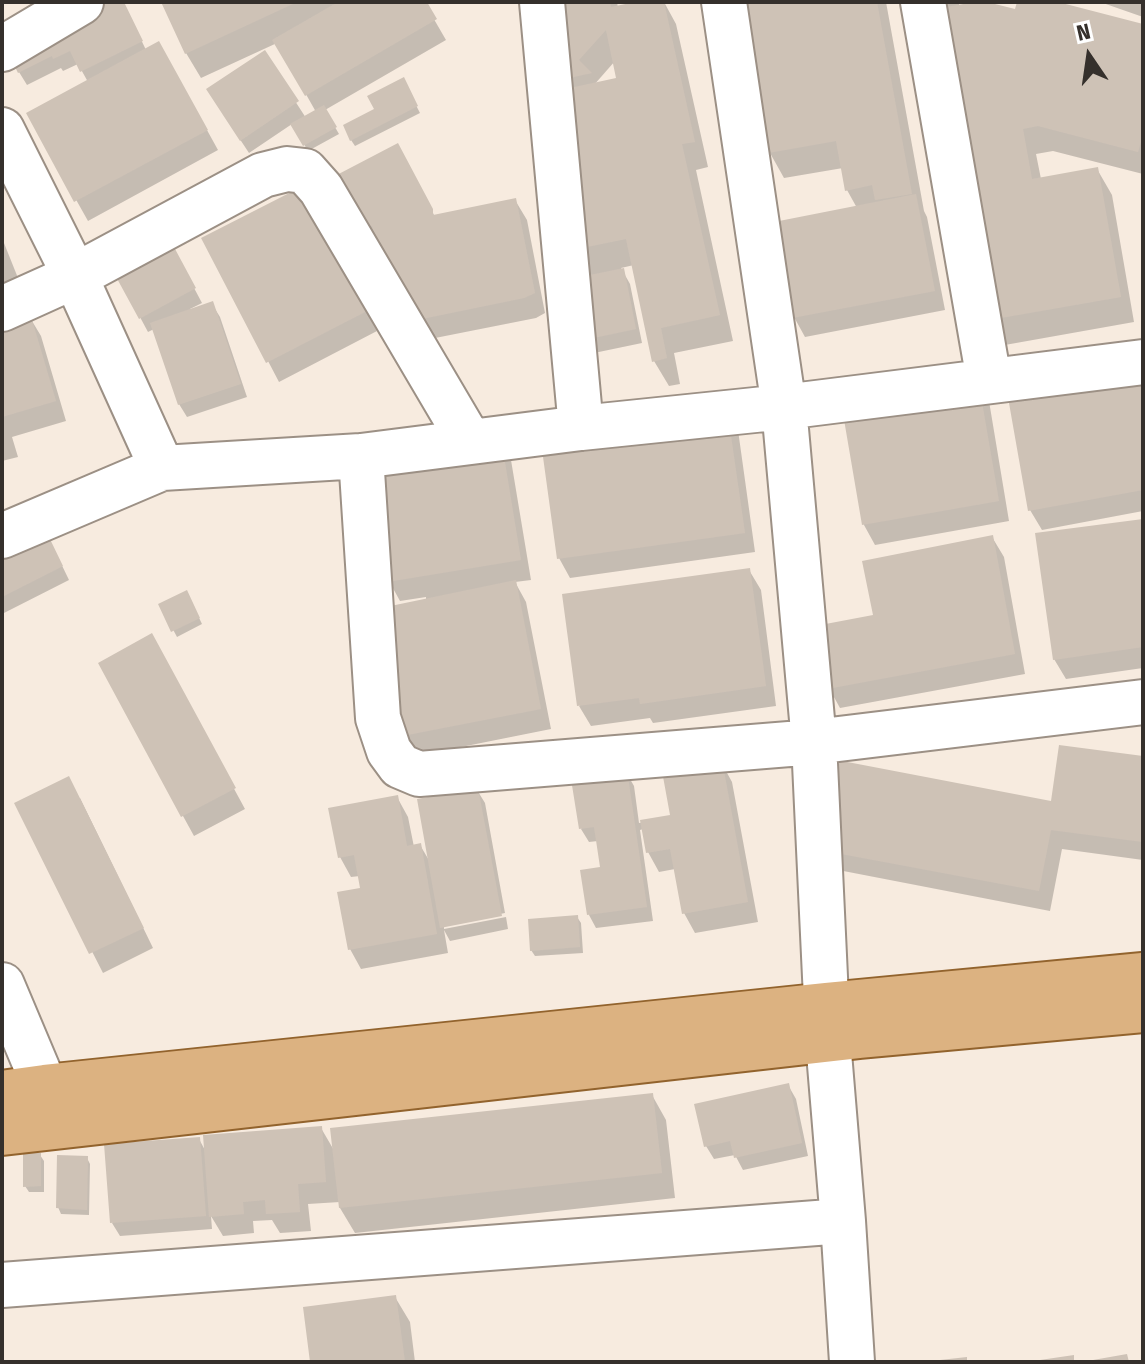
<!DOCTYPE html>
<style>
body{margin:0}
#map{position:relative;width:1145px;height:1364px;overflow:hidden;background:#f7ebdf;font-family:"Fira Sans Condensed",sans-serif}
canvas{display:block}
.frame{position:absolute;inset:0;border:4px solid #35302c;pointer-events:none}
.north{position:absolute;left:1049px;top:16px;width:80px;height:80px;-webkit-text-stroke:6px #fff;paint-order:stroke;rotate:347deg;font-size:22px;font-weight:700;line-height:32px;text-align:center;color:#35302c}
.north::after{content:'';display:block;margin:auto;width:28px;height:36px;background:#35302c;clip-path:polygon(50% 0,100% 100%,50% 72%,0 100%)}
</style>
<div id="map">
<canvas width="1145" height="1364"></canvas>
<div class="frame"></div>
<div class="north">N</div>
</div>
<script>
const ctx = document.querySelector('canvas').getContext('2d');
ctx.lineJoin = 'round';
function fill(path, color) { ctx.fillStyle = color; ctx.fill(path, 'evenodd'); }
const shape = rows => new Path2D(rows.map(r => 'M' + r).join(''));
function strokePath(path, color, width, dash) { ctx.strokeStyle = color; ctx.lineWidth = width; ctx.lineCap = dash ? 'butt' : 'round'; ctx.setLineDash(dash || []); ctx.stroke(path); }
fill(shape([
 [123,2,146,50,170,63,218,150,88,221,28,114,88,82,78,64,63,71,61,68,27,85,19,72],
 [163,2,424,2,446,40,325,110,339,134,308,151,292,124,249,153,216,103,264,53,306,118,316,112,277,43,201,78,186,53],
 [544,2,617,2,618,8,644,2,664,2,676,24,708,167,696,170,733,341,674,353,680,384,669,386,654,361,634,265,621,268,630,284,642,343,594,353,574,249],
 [615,61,619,79,594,85],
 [742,2,886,2,924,211,927,217,945,310,805,337,794,317,857,208,847,190,843,168,784,178,770,153],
 [932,2,959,2,959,7,1016,12,1019,2,1050,2,1143,26,1143,174,1053,151,1036,154,1041,179,1097,169,1112,195,1134,322,988,348],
 [1100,2,1143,2,1143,17],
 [403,80,420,113,355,146,351,140],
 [409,165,435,217,515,200,527,220,545,313,536,318,425,340,333,178],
 [313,209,377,331,279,382,204,239],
 [167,237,202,303,190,309,191,311,212,304,220,317,247,397,187,417,179,404,154,329,148,332,105,252],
 [2,238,18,278,2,284],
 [29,316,41,336,66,421,12,437,18,457,2,461,2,324],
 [1143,358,1143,511,1042,530,1030,510],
 [989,401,1009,521,875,545,864,525,843,404],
 [738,430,755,552,570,578,559,558,542,437],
 [510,454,531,580,515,582,526,602,551,729,416,756,404,736,426,600,426,597,400,601,389,581],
 [1143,521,1143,668,1066,679,1054,659],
 [992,537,1004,557,1025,674,840,708,829,688,875,617],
 [55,551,69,580,2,614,2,560],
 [749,570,761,590,776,706,653,723,650,718,591,726,579,706],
 [190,599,202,624,177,637,160,605],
 [162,656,245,809,194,836,183,816],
 [1143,758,1143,860,1062,849,1050,911,833,869,822,849,1053,803],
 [721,762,732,782,758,922,695,933,684,913,675,869,659,872,648,852,643,829,640,830,653,921,596,928,589,915,602,869,598,841,589,842,581,829,626,772,634,786,639,823,672,817],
 [477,790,485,803,505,913,444,925,444,929,506,917,508,929,450,941,444,930,448,953,361,969,350,949,363,889,360,876,351,877,340,857,397,797,408,817,414,847,420,845,430,862],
 [80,798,153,948,103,973,17,804],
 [577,917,581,923,583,953,535,956,531,950],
 [788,1085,796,1099,808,1156,743,1170,735,1155,714,1159,706,1146],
 [652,1095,666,1120,675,1198,355,1233,340,1208,340,1202,308,1204,311,1231,280,1233,272,1220,253,1221,254,1233,223,1236,211,1216,212,1229,120,1236,112,1223,199,1139,206,1152,321,1128,335,1152],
 [40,1155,44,1161,44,1192,29,1192,25,1186],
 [87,1158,90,1164,89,1215,61,1214,58,1207],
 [395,1297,410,1322,415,1362,312,1362]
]), '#0003');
fill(shape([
 [43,2,124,2,143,41,80,72,70,51,53,59,52,56,18,73,3,42],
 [161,2,297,2,185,54],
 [338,2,427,2,437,19,305,96,272,40],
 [542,2,610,2,611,7,635,2,664,2,695,142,682,144,720,315,661,328,667,358,652,362,626,239,572,250,538,95,616,78,606,30,579,60,592,73,550,82],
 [740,2,877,2,912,194,875,200,872,185,845,191,836,141,768,153],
 [974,2,987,2,1015,9,1017,2,1058,2,1143,24,1143,135,1138,152,1038,126,1023,129,1032,179,1098,167,1121,297,972,323,925,11],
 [159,41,208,130,74,202,26,113],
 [265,50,299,101,240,141,206,89],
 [404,77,418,106,350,141,343,125,374,109,367,96],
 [324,105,337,127,303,146,290,124],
 [398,143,433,209,433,215,516,198,535,293,524,298,412,321,377,247,372,226,357,229,331,178],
 [303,186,367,311,266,363,201,238],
 [916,194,935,291,792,318,774,222],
 [160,221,196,288,139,319,102,251],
 [624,268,636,329,584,340,571,279],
 [213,301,241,384,178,405,150,323],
 [30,313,56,401,2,417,2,322],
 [1143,356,1143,490,1028,511,1003,369],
 [978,379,999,501,862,525,841,402],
 [727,408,745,533,557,559,540,435],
 [500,432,521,560,387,582,366,454],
 [1143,519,1143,647,1053,660,1035,533],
 [48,535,63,566,2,597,2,558],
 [993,535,1015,654,827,689,815,626,873,615,862,561],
 [750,568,766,686,640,704,639,698,577,706,562,594],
 [516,580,541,709,402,736,376,609],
 [187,590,200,618,171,632,158,604],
 [152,633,236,788,181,817,98,663],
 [1059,745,1143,756,1143,842,1051,830,1039,891,820,850,837,760,1051,801],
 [722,760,748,902,682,914,670,849,646,853,640,820,670,815,662,771],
 [627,770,647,907,587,915,580,870,600,867,594,827,579,829,571,779],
 [69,776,144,928,89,954,14,803],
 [478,788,502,916,440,928,417,799],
 [398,795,407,846,421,843,437,934,348,950,337,892,360,888,354,855,338,858,328,808],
 [578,915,580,947,530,951,528,919],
 [789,1083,802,1143,734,1158,730,1141,704,1147,694,1104],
 [653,1093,662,1173,339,1208,330,1128],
 [322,1126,326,1182,298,1184,300,1212,266,1214,265,1200,243,1202,244,1214,209,1217,203,1135],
 [200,1137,206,1216,110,1223,104,1144],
 [23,1153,41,1153,41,1186,23,1187],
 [57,1155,88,1156,87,1210,56,1208],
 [396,1295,405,1362,310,1362,303,1307],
 [1127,1354,1129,1362,1093,1362,1093,1360],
 [1074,1355,1074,1362,1040,1362,1040,1360],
 [967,1357,967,1362,940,1362,940,1360]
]), '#cec2b6');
const minor = shape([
 [542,2,581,428],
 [724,2,784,407,814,742,828,1041,843,1221,852,1362],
 [923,2,989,380],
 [2,49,81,2],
 [2,130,75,276,162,468,2,536],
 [2,309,75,276,263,175,287,169,305,171,321,189,470,442],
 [361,456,378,718,389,751,400,766,419,774,814,742,1143,702],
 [162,468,361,456,581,428,784,407,1143,362],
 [2,985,45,1087],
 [2,1285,843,1221]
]);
const primary = shape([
 [2,1093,45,1087,827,1005,1143,975],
 [2,1133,860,1036,1143,1010]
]);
strokePath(minor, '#9c9085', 48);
strokePath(primary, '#92632d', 48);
strokePath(minor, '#fff', 44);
strokePath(primary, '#dcb281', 44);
</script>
